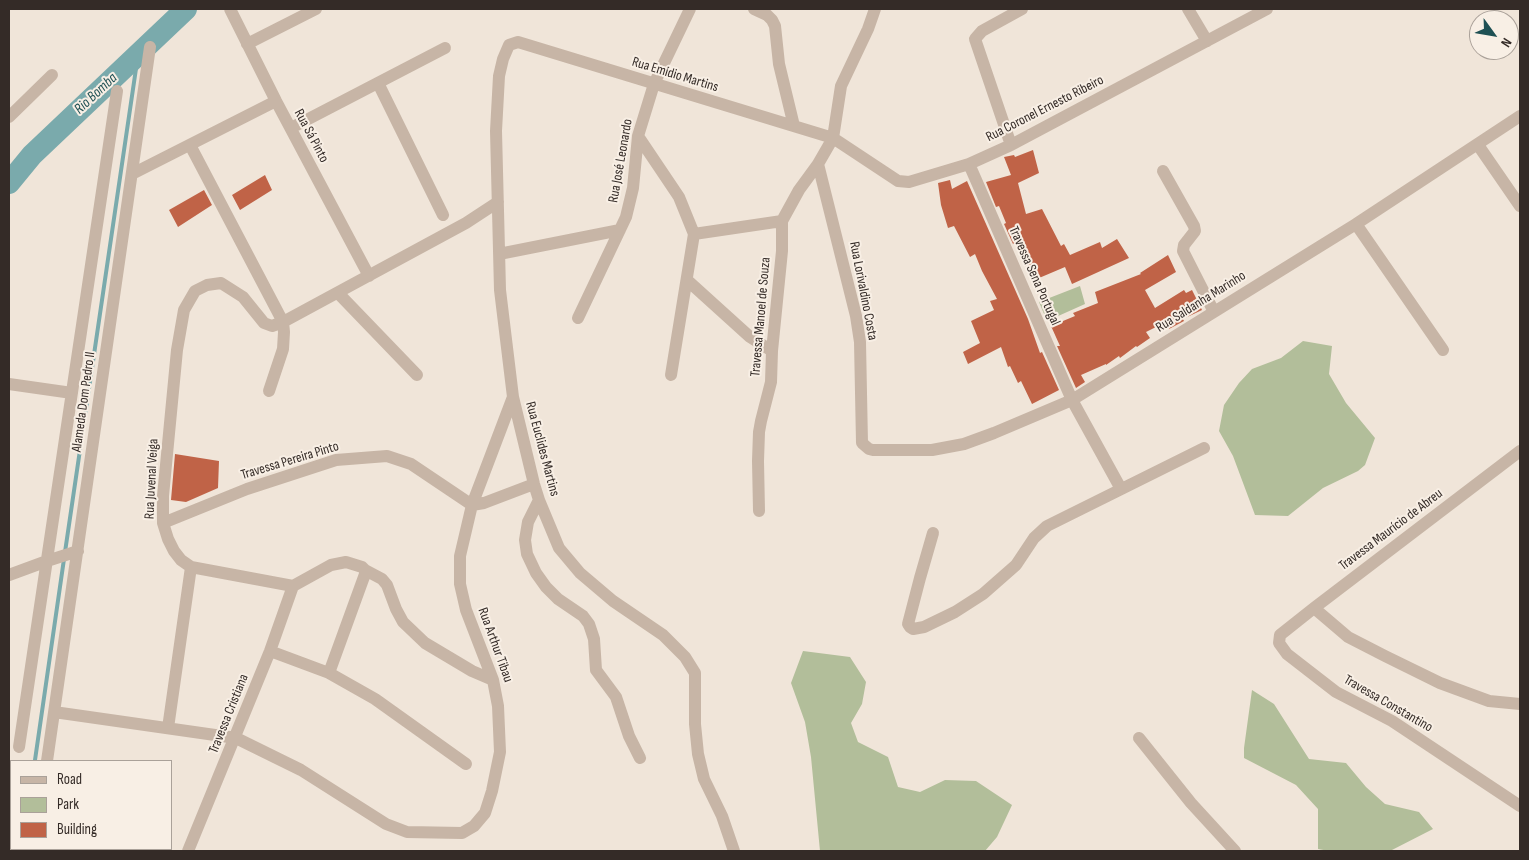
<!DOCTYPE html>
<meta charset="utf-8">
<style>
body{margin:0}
#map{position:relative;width:1529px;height:860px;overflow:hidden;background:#f0e5d9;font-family:"Sofia Sans Condensed",sans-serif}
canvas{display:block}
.frame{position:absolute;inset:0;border:10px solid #342b27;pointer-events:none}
.legend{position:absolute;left:10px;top:760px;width:162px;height:90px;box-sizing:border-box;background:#f8efe5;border:1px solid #aaa199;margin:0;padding:6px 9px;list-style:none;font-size:15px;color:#342b27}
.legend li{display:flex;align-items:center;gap:10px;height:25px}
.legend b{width:25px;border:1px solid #aaa199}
.north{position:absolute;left:1469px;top:10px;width:50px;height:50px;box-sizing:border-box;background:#f8efe5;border:1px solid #aaa199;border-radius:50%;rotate:122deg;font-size:14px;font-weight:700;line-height:20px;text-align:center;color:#342b27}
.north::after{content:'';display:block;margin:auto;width:18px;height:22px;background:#1e5053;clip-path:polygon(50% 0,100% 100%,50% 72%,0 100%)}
</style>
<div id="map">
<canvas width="1529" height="860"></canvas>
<div class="frame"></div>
<ul class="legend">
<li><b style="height:6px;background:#c7b5a6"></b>Road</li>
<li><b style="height:14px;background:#b2be9a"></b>Park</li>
<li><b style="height:14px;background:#c06347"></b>Building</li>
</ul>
<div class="north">N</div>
</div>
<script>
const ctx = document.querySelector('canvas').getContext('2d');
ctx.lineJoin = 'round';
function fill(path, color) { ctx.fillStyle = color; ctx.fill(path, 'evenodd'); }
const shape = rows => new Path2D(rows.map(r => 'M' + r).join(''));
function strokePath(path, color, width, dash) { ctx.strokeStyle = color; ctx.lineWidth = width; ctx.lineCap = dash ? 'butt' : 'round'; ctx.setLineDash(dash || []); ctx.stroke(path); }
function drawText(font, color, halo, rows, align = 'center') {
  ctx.font = font + ' "Sofia Sans Condensed",sans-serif'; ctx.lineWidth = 4; ctx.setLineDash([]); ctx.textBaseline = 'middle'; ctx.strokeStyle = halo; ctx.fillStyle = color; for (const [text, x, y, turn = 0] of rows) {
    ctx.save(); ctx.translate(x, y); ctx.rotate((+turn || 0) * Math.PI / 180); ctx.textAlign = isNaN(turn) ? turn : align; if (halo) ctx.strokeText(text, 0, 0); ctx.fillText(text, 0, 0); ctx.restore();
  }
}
fill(shape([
 [1080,286,1085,304,1047,321,1039,302],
 [1303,341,1332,346,1329,374,1346,403,1375,438,1365,465,1358,471,1323,488,1288,516,1255,515,1233,456,1219,431,1224,405,1239,383,1252,369,1281,358],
 [803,651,850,657,866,682,862,704,851,723,858,742,888,757,898,787,920,792,945,780,976,781,1012,805,997,837,985,851,820,851,811,757,805,722,791,683],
 [1252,690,1274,704,1309,759,1346,763,1366,787,1385,804,1419,812,1433,829,1390,851,1329,851,1318,849,1318,809,1296,785,1244,758,1244,748]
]), '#b2be9a');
strokePath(shape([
 [65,552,138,55],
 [35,760,64,559]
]), '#7aaaac', 4);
strokePath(shape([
 [9,183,32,155,186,9]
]), '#7aaaac', 22);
fill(shape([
 [1033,150,1039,173,1018,183,1026,214,1042,209,1061,246,1064,244,1070,255,1100,242,1102,248,1117,239,1129,258,1072,284,1065,267,1032,281,1016,243,1013,244,1004,224,1006,223,999,206,996,207,986,182,1011,175,1004,157,1014,155,1015,157],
 [265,175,272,190,240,210,232,195],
 [950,180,952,189,967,181,1028,319,1040,353,1042,352,1059,390,1032,404,1021,381,1018,383,1010,366,1008,367,1001,347,968,364,963,352,980,343,971,321,994,310,990,301,997,299,982,271,975,254,970,257,954,226,948,228,941,205,938,183],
 [204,190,212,205,178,227,169,210],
 [1168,255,1176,272,1145,290,1155,308,1184,290,1186,293,1192,290,1202,310,1183,319,1184,321,1169,329,1166,322,1146,332,1150,338,1137,347,1136,346,1120,358,1119,356,1106,365,1106,364,1081,375,1085,382,1076,388,1057,346,1060,346,1051,326,1075,316,1073,313,1098,303,1095,292,1141,274,1140,273],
 [175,454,219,461,218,488,186,502,171,500]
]), '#c06347');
strokePath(shape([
 [230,9,276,101,369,276],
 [754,9,767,15,772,20,775,26,779,64,794,126],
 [1188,9,1207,41],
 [247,44,316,9],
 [378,83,443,215],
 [9,117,52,75],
 [291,128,445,48],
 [638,136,679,197,694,234,671,375],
 [190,145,283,322,284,332,283,349,269,391],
 [1011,145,975,39,982,31,1022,9],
 [1478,145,1520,206],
 [818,164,856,316,860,342,862,443,869,449,873,450,932,450,964,444,994,433,1072,400,1356,224,1520,116],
 [969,164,1072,400,1121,489],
 [1163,171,1194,226,1195,231,1184,245,1183,251,1214,312],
 [132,174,276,101],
 [1356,224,1443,350],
 [694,234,782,221],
 [499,254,620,230],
 [687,280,750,337,772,351],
 [338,293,417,375],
 [578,318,626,217,633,188,638,136,654,84,690,9],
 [9,384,72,393],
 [1520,451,1314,608,1280,635,1279,643,1287,654,1336,692,1392,721,1520,806],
 [539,500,528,522,525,540,527,554,536,573,546,587,558,599,583,616,589,624,594,639,596,670,616,697,629,736,640,758],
 [759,511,758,461,759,432,761,421,771,382,772,351,782,251,782,221,799,190,818,164,833,138,841,86,868,29,875,9],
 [163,523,247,489,336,460,387,456,411,464,472,505,484,503,534,484],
 [933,533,920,578,908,624,910,627,913,629,924,627,955,612,983,594,1016,565,1034,538,1047,526,1204,448],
 [365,570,382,579,387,585,396,609,403,622,425,643,472,671,493,680],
 [9,575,47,561,78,551],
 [1314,608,1348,637,1385,656,1440,683,1489,701,1520,704],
 [270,651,329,673,375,699,466,764],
 [329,673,365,574,365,570,362,567,346,562,331,565,293,586,191,567,181,560,174,551,168,539,163,523,163,496,177,350,184,310,195,291,207,285,221,283,243,297,264,323,272,326,283,322,466,223,498,202],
 [54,712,236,738,301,770,386,824,407,832,462,833,474,826,485,813,492,791,500,752,498,706,493,680,466,610,460,584,460,556,472,505,513,397],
 [168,728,191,567],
 [1139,738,1191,803,1235,851],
 [19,747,117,91],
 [47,761,150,47],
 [188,851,270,651,293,586],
 [734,851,722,816,704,779,698,754,695,724,695,673,685,657,663,635,613,601,580,573,559,548,539,500,534,484,513,397,500,290,496,131,499,76,503,59,509,45,518,42,833,138,898,181,909,182,969,164,1011,145,1267,9]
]), '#c7b5a6', 12);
drawText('14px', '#342b27', '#f8efe5', [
 ["Rua Emídio Martins",675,75,17],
 ["Rua Coronel Ernesto Ribeiro",1045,109,-27],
 ["Rua Sá Pinto",311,136,62],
 ["Rua José Leonardo",621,161,-80],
 ["Travessa Sena Portugal",1034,276,66],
 ["Rua Lorivaldino Costa",863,291,79],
 ["Rua Saldanha Marinho",1201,302,-32],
 ["Travessa Manoel de Souza",761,317,-85],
 ["Alameda Dom Pedro II",84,402,-82],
 ["Rua Euclides Martins",542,449,75],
 ["Travessa Pereira Pinto",290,461,-17],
 ["Rua Juvenal Veiga",152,479,-87],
 ["Travessa Maurício de Abreu",1391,530,-37],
 ["Rua Arthur Tibau",495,645,70],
 ["Travessa Constantino",1388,704,30],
 ["Travessa Cristiana",229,714,-68]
]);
drawText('italic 15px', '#1e5053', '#f8efe5', [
 ["Rio Bomba",96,94,-43]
]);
</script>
